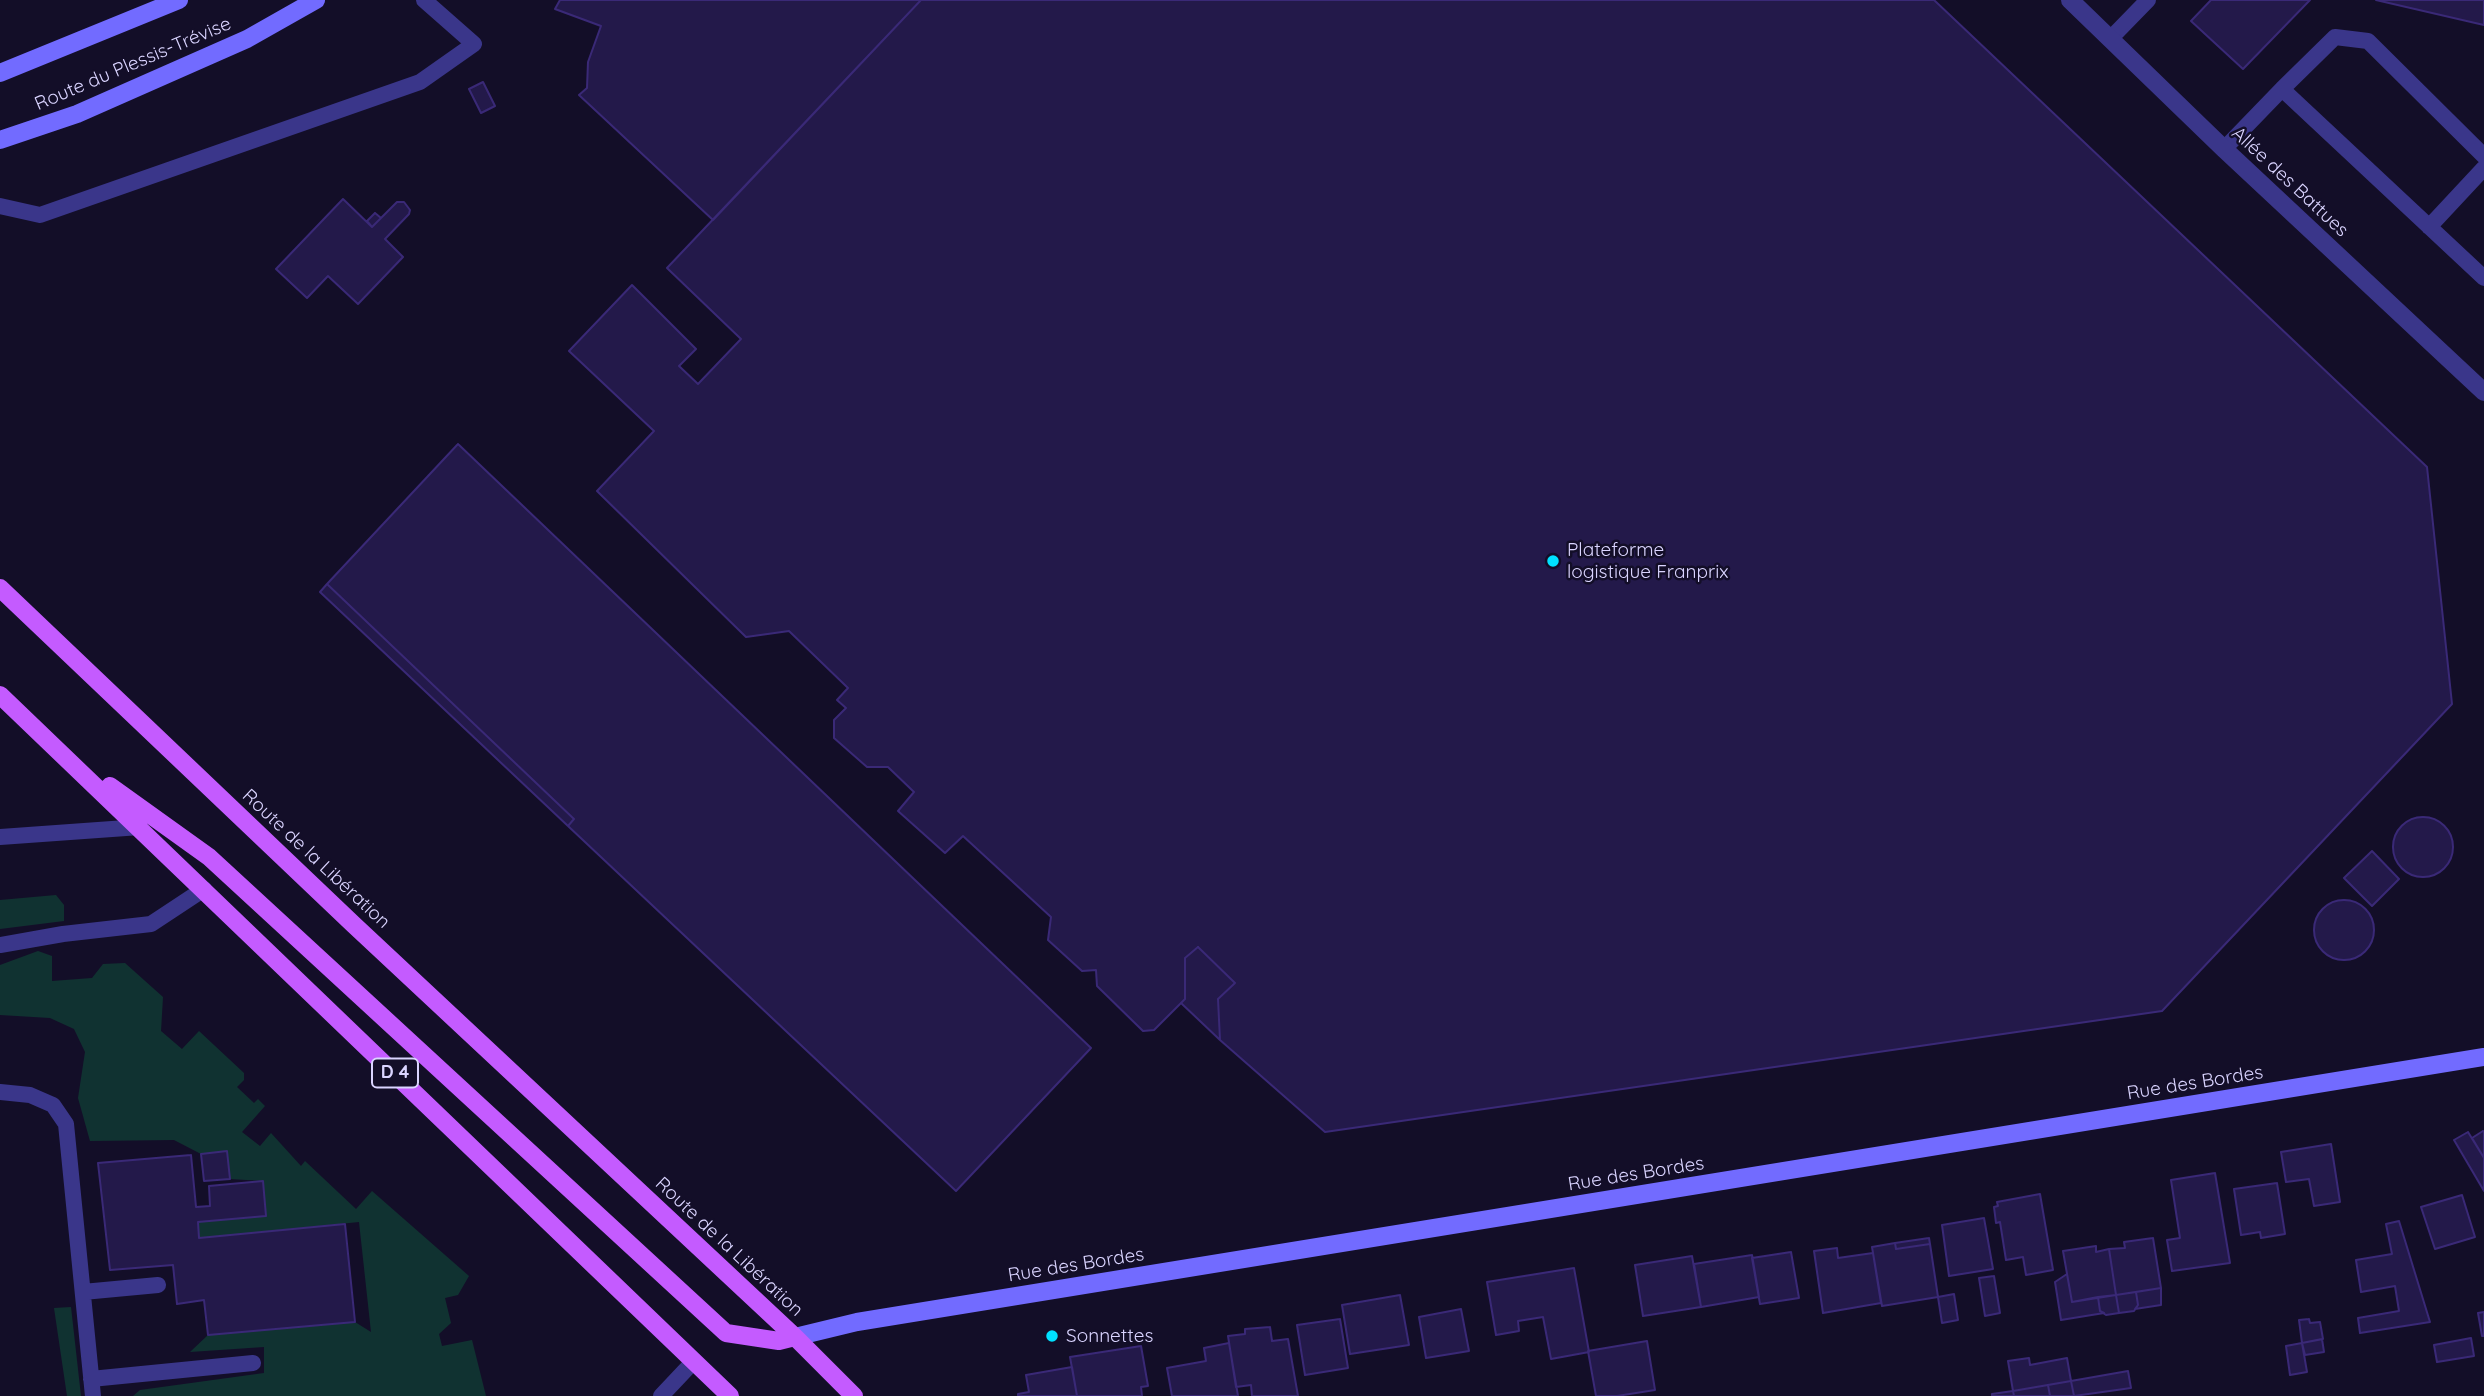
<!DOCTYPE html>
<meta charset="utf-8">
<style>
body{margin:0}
canvas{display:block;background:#130e28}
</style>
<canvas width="2484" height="1396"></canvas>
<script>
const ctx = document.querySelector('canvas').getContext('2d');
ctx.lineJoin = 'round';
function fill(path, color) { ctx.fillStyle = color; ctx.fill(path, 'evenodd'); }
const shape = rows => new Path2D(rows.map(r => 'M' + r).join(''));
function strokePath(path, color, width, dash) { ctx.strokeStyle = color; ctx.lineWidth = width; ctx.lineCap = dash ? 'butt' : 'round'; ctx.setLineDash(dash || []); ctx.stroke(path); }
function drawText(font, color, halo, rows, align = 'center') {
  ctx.font = font + ' Quicksand,sans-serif'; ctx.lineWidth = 5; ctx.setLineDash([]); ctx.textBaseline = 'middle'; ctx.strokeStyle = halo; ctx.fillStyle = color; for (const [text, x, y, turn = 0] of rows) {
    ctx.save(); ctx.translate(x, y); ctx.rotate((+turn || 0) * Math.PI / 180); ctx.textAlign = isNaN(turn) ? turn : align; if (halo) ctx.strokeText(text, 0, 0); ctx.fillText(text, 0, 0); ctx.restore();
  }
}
fill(shape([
 [56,895,64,905,64,921,0,929,0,900],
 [38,951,52,956,52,981,92,978,103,964,125,963,163,997,161,1031,182,1049,199,1031,244,1073,244,1080,237,1087,254,1103,258,1099,265,1106,242,1132,260,1146,271,1133,301,1166,305,1161,356,1209,372,1191,469,1276,458,1295,445,1298,451,1323,439,1334,442,1346,472,1340,486,1396,133,1396,140,1390,264,1373,264,1347,190,1352,208,1335,355,1322,371,1332,359,1222,199,1238,198,1222,266,1216,263,1181,230,1179,227,1151,201,1154,174,1140,90,1141,78,1098,85,1052,74,1029,50,1018,0,1015,0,965],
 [71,1307,81,1396,67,1396,54,1308]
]), '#103231');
const building = shape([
 [560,0,921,0,713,220,579,95,587,88,588,62,601,26,555,9,560,0],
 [921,0,1934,0,2427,467,2452,704,2162,1011,1325,1132,1220,1040,1218,999,1235,983,1198,947,1185,958,1185,999,1154,1030,1143,1031,1097,986,1096,970,1082,971,1048,940,1051,917,963,836,945,853,898,811,914,792,888,767,867,767,834,738,834,720,846,708,837,700,848,688,789,631,746,637,597,491,654,431,569,351,632,285,696,349,679,366,698,384,741,339,667,268,921,0],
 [2211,0,2310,0,2243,69,2191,21,2211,0],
 [2376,0,2484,0,2484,25,2376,0],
 [483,82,495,106,481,113,469,89,483,82],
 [343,199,372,227,397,202,404,202,410,210,409,214,385,239,403,257,358,304,328,276,307,298,276,269,343,199],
 [375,213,381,218,372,227,367,221,375,213],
 [458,444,1091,1048,956,1191,568,826,574,819,327,584,458,444],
 [327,584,574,819,568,826,320,592,327,584],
 '2393 847a30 30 0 1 1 60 0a30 30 0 1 1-60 0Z',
 [2372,851,2399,879,2372,906,2344,878,2372,851],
 '2314 930a30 30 0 1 1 60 0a30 30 0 1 1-60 0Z',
 [1198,947,1235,983,1218,999,1220,1040,1181,1003,1185,999,1185,958,1198,947],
 [2483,1131,2484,1132,2484,1158,2472,1138,2483,1131],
 [2468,1132,2484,1158,2484,1191,2454,1140,2468,1132],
 [2331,1144,2340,1202,2314,1206,2309,1179,2286,1182,2281,1152,2331,1144],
 [227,1151,230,1179,204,1181,201,1154,227,1151],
 [191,1155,196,1207,210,1206,209,1186,263,1181,266,1216,198,1222,199,1238,345,1224,355,1322,208,1335,204,1300,177,1304,173,1265,110,1270,98,1163,191,1155],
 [2215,1173,2230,1263,2172,1271,2167,1240,2180,1238,2171,1180,2215,1173],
 [2277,1183,2285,1234,2261,1238,2260,1232,2241,1235,2234,1189,2277,1183],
 [2040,1194,2053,1270,2026,1275,2023,1257,2006,1260,2000,1222,1996,1223,1994,1207,1998,1206,1997,1202,2040,1194],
 [2462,1195,2475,1237,2435,1249,2421,1207,2462,1195],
 [1984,1218,1993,1269,1949,1276,1942,1225,1984,1218],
 [2399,1221,2430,1322,2360,1333,2358,1318,2399,1311,2395,1286,2361,1292,2356,1260,2392,1254,2386,1224,2399,1221],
 [1929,1238,1930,1244,1896,1249,1895,1243,1929,1238],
 [2153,1238,2161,1288,2116,1295,2109,1249,2125,1248,2124,1242,2153,1238],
 [1895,1243,1896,1249,1930,1244,1938,1297,1882,1306,1872,1247,1895,1243],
 [2096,1246,2096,1252,2109,1249,2116,1295,2072,1302,2063,1251,2096,1246],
 [1837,1248,1838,1258,1873,1253,1881,1303,1823,1313,1814,1251,1837,1248],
 [1791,1252,1799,1298,1760,1304,1752,1258,1791,1252],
 [1752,1255,1759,1297,1701,1307,1694,1264,1752,1255],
 [1692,1256,1701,1307,1643,1316,1635,1265,1692,1256],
 [1574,1268,1589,1352,1551,1359,1543,1317,1518,1321,1519,1331,1496,1335,1487,1282,1574,1268],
 [2067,1274,2072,1302,2098,1297,2100,1311,2104,1313,2061,1320,2055,1282,2067,1274],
 [1994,1276,2000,1313,1985,1316,1979,1278,1994,1276],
 [2161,1288,2161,1305,2135,1309,2138,1305,2136,1292,2161,1288],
 [2136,1292,2138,1305,2134,1311,2119,1313,2116,1295,2136,1292],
 [1954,1294,1958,1320,1942,1323,1938,1297,1954,1294],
 [1400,1295,1409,1345,1350,1354,1342,1305,1400,1295],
 [2116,1295,2119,1313,2106,1315,2100,1311,2098,1297,2116,1295],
 [1461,1309,1469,1351,1426,1358,1419,1317,1461,1309],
 [2484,1312,2484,1336,2482,1336,2478,1313,2484,1312],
 [1340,1319,1348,1368,1305,1375,1297,1325,1340,1319],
 [2309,1319,2310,1323,2320,1322,2323,1339,2302,1343,2299,1320,2309,1319],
 [1270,1327,1272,1341,1288,1339,1298,1396,1252,1396,1251,1385,1236,1387,1228,1336,1245,1334,1245,1329,1270,1327],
 [2471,1338,2474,1356,2437,1362,2434,1345,2471,1338],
 [2322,1339,2324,1352,2305,1355,2302,1343,2322,1339],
 [1647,1341,1655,1390,1617,1396,1596,1396,1588,1351,1647,1341],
 [1229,1343,1238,1396,1172,1396,1167,1368,1206,1361,1204,1348,1229,1343],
 [2302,1343,2307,1372,2290,1375,2286,1346,2302,1343],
 [1141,1346,1148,1386,1141,1387,1142,1396,1077,1396,1070,1357,1141,1346],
 [2029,1358,2030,1365,2067,1358,2071,1381,2013,1391,2008,1361,2029,1358],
 [1072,1367,1077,1396,1018,1396,1018,1394,1029,1392,1026,1375,1072,1367],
 [2128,1371,2131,1388,2074,1396,2071,1381,2128,1371],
 [2071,1381,2074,1396,2050,1396,2048,1385,2071,1381],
 [2048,1385,2050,1396,2014,1396,2013,1391,2048,1385],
 [2013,1391,2014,1396,1992,1396,1992,1394,2013,1391]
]);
fill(building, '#23194a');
strokePath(building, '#3a2977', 2);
strokePath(shape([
 [2110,39,2148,0],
 [2282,89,2335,37,2368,41,2484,156],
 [2224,149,2282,89,2484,278],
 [0,206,40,215,420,82,474,44,424,0],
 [2429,227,2484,168],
 [0,837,140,827],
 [0,945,63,934,151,924,204,889],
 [0,1092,30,1095,53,1105,66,1124,93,1396],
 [83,1292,158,1285],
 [91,1379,253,1363],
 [661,1396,694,1361]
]), '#3a368a', 16);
strokePath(shape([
 [2070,0,2224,149,2484,392]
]), '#3a368a', 18);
strokePath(shape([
 [0,73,179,0],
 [0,140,77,114,247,39,316,0],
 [795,1337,857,1322,2484,1057]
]), '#726bff', 18);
strokePath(shape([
 [0,588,354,925,795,1337,854,1396],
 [0,695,730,1396],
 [110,786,209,857,726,1333,779,1341,795,1337]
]), '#c45bff', 18);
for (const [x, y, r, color] of [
 [1553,561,7,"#00e1ff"],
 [1052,1336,7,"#00e1ff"]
]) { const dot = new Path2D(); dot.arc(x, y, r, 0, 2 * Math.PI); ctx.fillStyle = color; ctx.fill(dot); strokePath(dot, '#130e28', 2.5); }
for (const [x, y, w] of [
 [395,1073,46]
]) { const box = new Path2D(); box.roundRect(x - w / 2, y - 14.5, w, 29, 5); ctx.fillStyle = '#130e28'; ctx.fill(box); strokePath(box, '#dad4ff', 2); }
drawText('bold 18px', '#dad4ff', null, [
 ["D 4",395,1073]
]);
drawText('19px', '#dad4ff', '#130e28', [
 ["Route du Plessis-Trévise",133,64,-23],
 ["Allée des Battues",2290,182,43],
 ["Route de la Libération",316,859,43],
 ["Rue des Bordes",2195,1083,-9],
 ["Rue des Bordes",1636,1174,-9],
 ["Route de la Libération",729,1247,43],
 ["Rue des Bordes",1076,1265,-9]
]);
drawText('19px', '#dad4ff', '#130e28', [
 ["Plateforme",1567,550],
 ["logistique Franprix",1567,572],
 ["Sonnettes",1066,1336]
], 'left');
</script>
